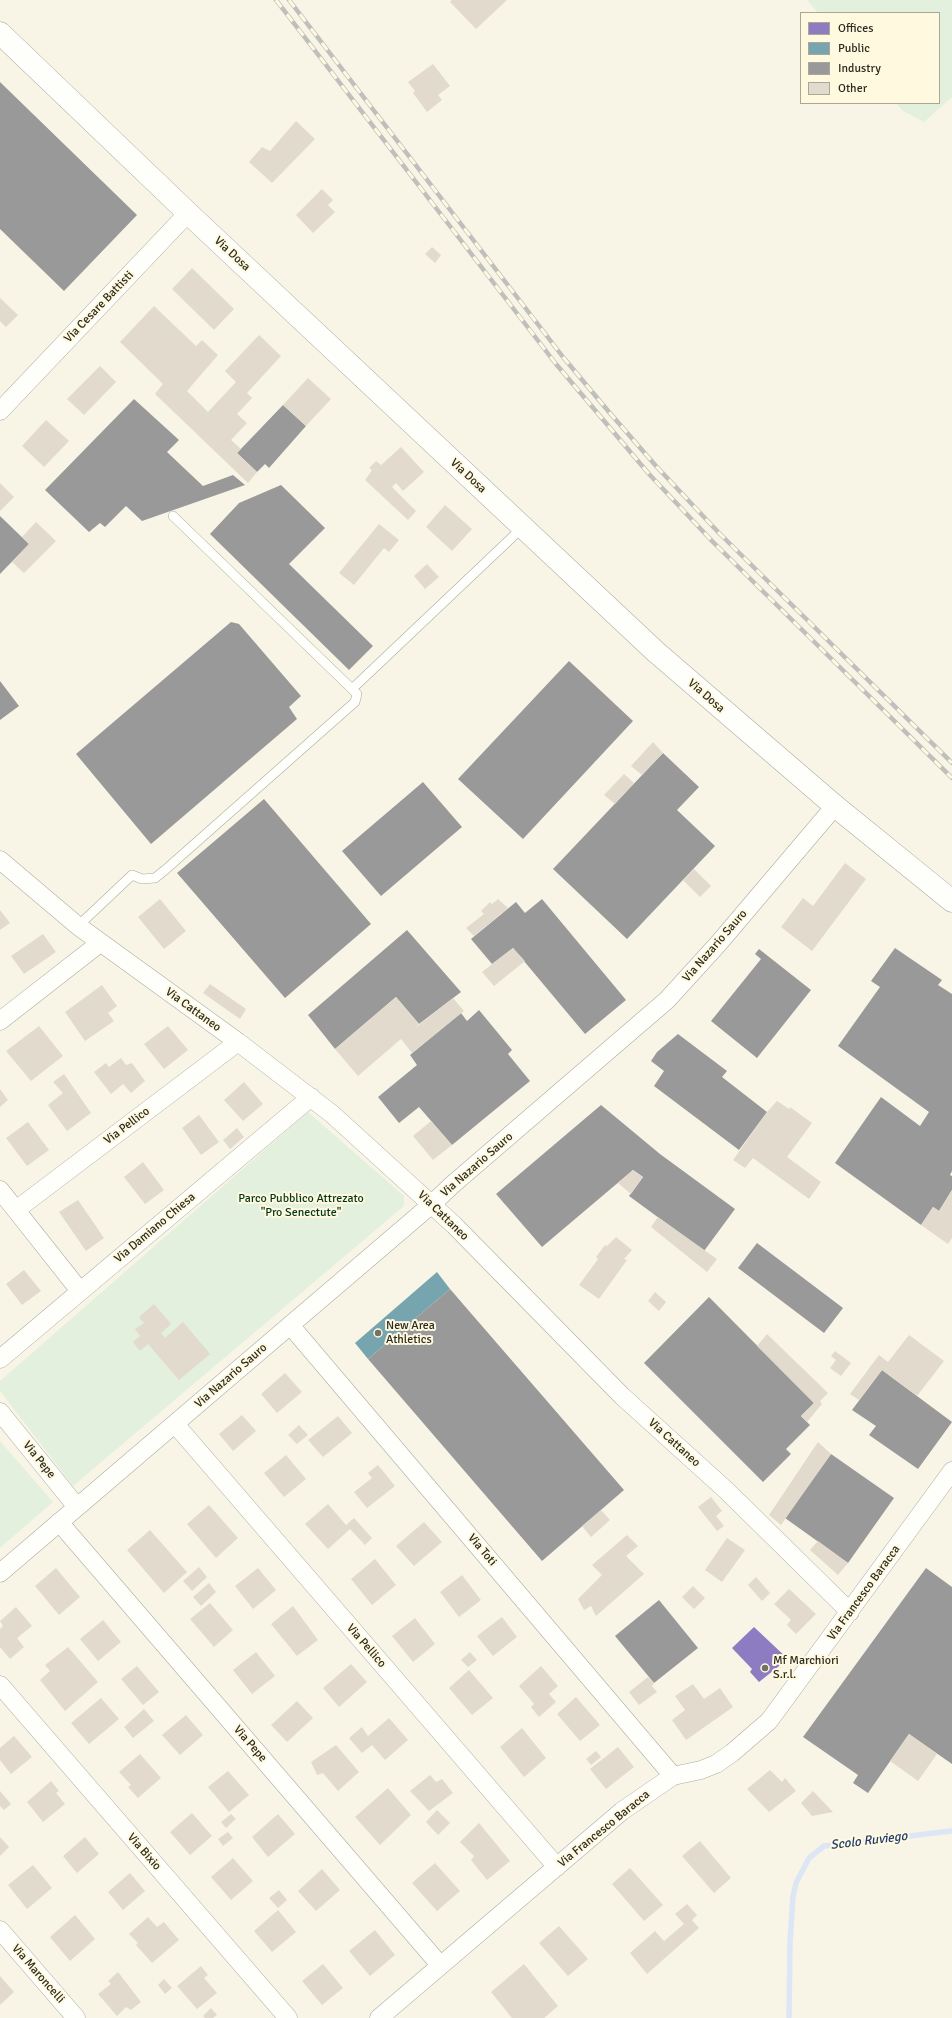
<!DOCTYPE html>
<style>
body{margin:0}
#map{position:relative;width:952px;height:2018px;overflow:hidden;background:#f8f5e7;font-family:Signika,sans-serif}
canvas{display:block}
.legend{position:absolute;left:800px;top:12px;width:140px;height:92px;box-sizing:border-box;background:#fff9e0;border:1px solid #aba794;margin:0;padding:5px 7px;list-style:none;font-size:12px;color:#2d2b21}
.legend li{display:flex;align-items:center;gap:8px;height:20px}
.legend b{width:20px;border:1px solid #aba794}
</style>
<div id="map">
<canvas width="952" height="2018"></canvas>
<ul class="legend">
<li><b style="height:11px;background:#8e7cc3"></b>Offices</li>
<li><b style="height:11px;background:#76a5af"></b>Public</li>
<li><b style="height:11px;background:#999"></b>Industry</li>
<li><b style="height:11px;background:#e2dacc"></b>Other</li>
</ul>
</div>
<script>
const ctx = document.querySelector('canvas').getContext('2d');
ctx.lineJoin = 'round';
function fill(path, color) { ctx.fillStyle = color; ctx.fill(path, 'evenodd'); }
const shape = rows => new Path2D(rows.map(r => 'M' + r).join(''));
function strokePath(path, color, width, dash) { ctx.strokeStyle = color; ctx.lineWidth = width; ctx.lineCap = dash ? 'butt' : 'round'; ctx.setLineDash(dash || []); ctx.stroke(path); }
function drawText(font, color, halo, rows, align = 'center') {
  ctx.font = font + ' Signika,sans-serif'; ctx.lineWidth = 4; ctx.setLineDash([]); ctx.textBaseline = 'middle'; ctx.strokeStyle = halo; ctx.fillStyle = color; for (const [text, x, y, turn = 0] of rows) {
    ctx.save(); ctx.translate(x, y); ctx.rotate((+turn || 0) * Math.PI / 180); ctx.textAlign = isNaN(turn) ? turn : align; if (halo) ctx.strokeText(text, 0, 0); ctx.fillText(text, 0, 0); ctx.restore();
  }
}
fill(shape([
 [807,0,952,0,952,97,924,122,903,111,896,103,939,103,939,13,818,13],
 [308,1112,404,1196,404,1206,73,1486,0,1391,0,1381],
 [0,1441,53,1502,0,1548]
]), '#e2f0dd');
fill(shape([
 [754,1627,788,1659,759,1682,750,1672,752,1669,732,1648]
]), '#8e7cc3');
fill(shape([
 [437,1272,450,1289,368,1359,355,1343]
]), '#76a5af');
fill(shape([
 [0,82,137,215,64,291,0,229],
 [134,399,179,440,167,452,203,486,233,475,245,485,142,521,126,506,105,527,100,523,89,532,45,490],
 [283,405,306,426,269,468,265,464,257,472,237,453],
 [281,485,325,528,289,564,373,646,349,670,210,534,239,503],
 [0,516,29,544,0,574],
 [231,622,239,624,301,696,289,707,297,719,151,844,76,754],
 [569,661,633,721,523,839,458,779],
 [0,681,19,706,0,720],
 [663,753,699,787,677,810,715,846,627,939,553,869],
 [423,782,462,827,381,896,342,851],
 [264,799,371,924,285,998,177,873],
 [542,899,626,1000,585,1034,513,948,492,964,471,939,516,902,525,913],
 [407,930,461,992,419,1024,396,997,335,1049,308,1015],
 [895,948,942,980,938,985,952,994,952,1171,950,1175,952,1176,952,1190,939,1211,933,1207,921,1225,835,1163,881,1097,920,1126,929,1112,838,1046,880,987,871,981],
 [759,949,811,990,757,1058,711,1021,761,959,755,954],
 [479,1010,512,1050,508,1054,530,1081,452,1145,419,1107,399,1123,378,1097,417,1065,410,1055,461,1013,467,1021],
 [678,1034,727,1071,722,1077,767,1112,739,1150,654,1086,664,1071,651,1061,657,1052],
 [601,1105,660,1154,735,1209,704,1251,629,1196,643,1177,633,1170,542,1247,496,1194],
 [757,1243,843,1308,824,1333,738,1268],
 [450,1289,624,1490,542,1561,368,1359],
 [709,1297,814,1403,801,1416,810,1425,786,1449,791,1454,763,1482,644,1363],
 [882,1370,952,1422,918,1469,869,1435,876,1426,852,1410],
 [831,1454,894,1498,848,1563,785,1518],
 [926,1568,952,1587,952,1764,909,1734,868,1793,853,1783,858,1775,803,1737],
 [659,1600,698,1648,654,1683,615,1636]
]), '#999');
strokePath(shape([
 [789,2018,790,1942,793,1896,796,1883,809,1858,824,1846,952,1831]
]), '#dde6f4', 5.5);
fill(shape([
 [452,0,507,0,476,29,450,2],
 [433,64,450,86,438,95,442,100,427,112,413,93,415,91,408,82],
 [296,121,315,139,272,183,249,162,262,147,270,151],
 [322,189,333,200,328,205,335,212,313,233,296,215],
 [432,247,441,255,435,263,425,254],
 [192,268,234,309,214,330,172,289],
 [0,298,18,315,6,327,0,321],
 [154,306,196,346,202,340,218,355,187,391,208,412,236,382,225,371,259,335,281,356,247,393,252,398,237,414,247,423,231,440,241,449,237,453,257,472,248,483,155,394,163,384,120,342],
 [100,366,116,382,84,415,67,399],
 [308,378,331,399,306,426,283,405],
 [46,420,69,441,44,467,22,446],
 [401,447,424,472,403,491,396,483,392,487,416,511,408,520,365,480,372,470,369,468,376,461,381,465],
 [0,483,14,497,0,511],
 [445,505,472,529,452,551,426,527],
 [36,522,56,541,24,573,12,562,29,544,22,537],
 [379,524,399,540,389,552,384,548,354,585,339,573],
 [427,564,439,577,425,589,414,576],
 [653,742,663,753,642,775,631,766],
 [624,774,634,783,615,804,604,795],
 [845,863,866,879,812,951,781,927,803,898,813,906],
 [694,869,711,886,700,897,683,880],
 [160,899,186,931,164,949,138,917],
 [498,899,508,908,474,936,466,928,484,914,481,911,490,902,492,904],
 [0,910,10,923,0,930],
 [43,934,56,952,24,974,11,956],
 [513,948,525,961,494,986,482,972],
 [210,984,246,1009,240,1019,203,993],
 [102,985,117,1006,108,1013,114,1021,85,1041,65,1012],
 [396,997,419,1024,415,1028,453,998,464,1011,412,1053,401,1039,358,1076,335,1049],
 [39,1026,63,1056,31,1081,6,1051],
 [168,1026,188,1050,164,1069,144,1044],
 [121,1058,126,1065,132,1063,145,1081,131,1093,123,1084,111,1094,94,1072,106,1063,109,1067],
 [64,1074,91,1113,67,1131,48,1105,63,1093,53,1082],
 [244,1082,263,1104,243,1121,224,1100],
 [0,1089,8,1100,0,1107],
 [777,1101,789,1109,790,1107,812,1123,787,1157,821,1182,809,1199,753,1158,745,1168,733,1160,767,1112],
 [199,1115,219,1142,201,1155,182,1128],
 [431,1121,452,1145,433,1160,413,1136],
 [28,1122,49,1150,27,1166,6,1138],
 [237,1128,244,1137,230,1149,223,1140],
 [143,1162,164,1190,145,1204,124,1177],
 [633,1170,643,1177,631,1194,618,1183],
 [952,1190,952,1238,948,1244,921,1225,933,1207,939,1211],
 [78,1200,104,1238,86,1251,59,1212],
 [658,1217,717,1259,707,1272,651,1227],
 [616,1237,632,1250,624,1259,627,1260,599,1299,579,1285,598,1259,596,1257,605,1245,607,1246],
 [24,1270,41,1291,22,1305,6,1284],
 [655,1292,666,1302,659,1311,648,1301],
 [154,1304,171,1324,161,1333,165,1338,183,1322,210,1354,179,1380,148,1344,140,1351,133,1342,140,1336,135,1329,144,1323,139,1317],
 [767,1334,828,1393,820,1401,822,1404,807,1422,801,1416,814,1403,757,1346],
 [909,1335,944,1361,917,1396,882,1370,859,1400,850,1394,879,1355,888,1362],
 [835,1351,851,1363,841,1376,830,1368,836,1360,831,1356],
 [285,1373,302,1392,277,1413,261,1394],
 [242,1415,256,1431,233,1451,219,1434],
 [338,1416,352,1433,323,1457,308,1440],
 [299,1425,308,1435,297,1444,288,1435],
 [818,1442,831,1454,781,1525,769,1515],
 [286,1455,306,1479,284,1497,264,1473],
 [378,1465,395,1486,367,1508,354,1492,372,1478,368,1473],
 [711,1497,722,1511,716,1516,724,1526,717,1531,698,1507],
 [328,1504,346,1525,354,1518,372,1538,365,1545,350,1529,328,1549,305,1524],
 [209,1505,238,1538,216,1558,187,1524],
 [601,1510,610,1520,591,1537,582,1526],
 [424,1522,442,1542,414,1566,396,1546],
 [150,1530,187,1572,164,1593,127,1550],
 [627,1535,638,1546,626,1556,644,1574,596,1616,591,1606,584,1610,578,1599,602,1575,592,1565],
 [727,1538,745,1550,722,1582,705,1570],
 [818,1541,848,1563,838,1575,810,1550],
 [375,1559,396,1585,372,1605,351,1579],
 [199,1567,207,1577,192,1591,183,1581],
 [56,1568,80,1597,59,1615,35,1586],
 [258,1568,276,1590,253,1609,235,1586],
 [462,1575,481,1600,459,1617,440,1592],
 [756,1577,770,1593,762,1601,748,1585],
 [209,1583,216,1592,201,1606,193,1597],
 [693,1586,705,1598,694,1609,682,1597],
 [789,1589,816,1614,796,1634,787,1625,791,1620,774,1604],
 [210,1603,233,1630,214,1647,190,1619],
 [293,1606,318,1640,297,1656,271,1624],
 [16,1607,32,1626,17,1638,24,1647,10,1659,0,1647,0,1629,3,1626,0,1621],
 [502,1617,517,1637,493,1656,477,1636],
 [415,1618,435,1644,413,1662,392,1636],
 [103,1620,121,1642,98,1661,80,1639],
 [68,1647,98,1682,65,1711,40,1680,50,1671,45,1665],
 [256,1652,275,1676,252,1694,233,1670],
 [470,1652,477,1660,468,1667,461,1660],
 [351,1664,367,1682,339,1707,323,1688],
 [137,1666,159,1692,143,1705,121,1679],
 [541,1666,558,1686,549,1694,556,1702,539,1717,531,1707,534,1704,519,1686],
 [469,1670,493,1698,472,1715,449,1688],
 [648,1677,654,1683,652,1686,657,1692,639,1705,629,1692],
 [693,1684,704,1699,720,1688,733,1707,686,1740,672,1720,685,1710,675,1696],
 [576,1697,600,1725,580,1741,557,1714],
 [101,1698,119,1719,89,1744,71,1723],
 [297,1701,313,1718,287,1742,271,1725],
 [144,1709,154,1721,133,1738,124,1727],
 [186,1715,203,1735,180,1755,162,1735],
 [389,1718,408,1740,385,1760,372,1745,362,1753,349,1738,362,1727,368,1736],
 [522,1728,546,1758,524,1777,500,1747],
 [909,1734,937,1754,918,1781,890,1761],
 [14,1736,32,1757,11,1774,0,1760,0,1748],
 [336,1745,359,1772,338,1791,323,1773,317,1775,311,1762],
 [618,1747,634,1767,606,1789,590,1769],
 [596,1751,601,1757,591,1765,586,1759],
 [140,1754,161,1778,138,1798,128,1787,131,1785,119,1772],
 [770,1770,782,1782,785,1778,796,1791,769,1812,747,1789],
 [228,1771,249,1795,229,1812,208,1787],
 [430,1775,436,1782,442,1779,453,1793,429,1811,410,1791],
 [51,1781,59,1791,56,1793,65,1804,43,1822,27,1802],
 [388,1788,411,1815,380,1845,355,1817],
 [0,1791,11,1804,4,1810,0,1806],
 [813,1791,833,1812,812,1816,801,1803],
 [437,1810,450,1823,438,1835,426,1822],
 [192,1813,212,1836,190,1855,170,1832],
 [231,1814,236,1819,226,1828,221,1822],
 [278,1814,295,1834,268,1857,252,1837],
 [479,1823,510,1861,487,1880,471,1860,474,1856,460,1842],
 [228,1832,233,1838,223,1846,218,1839],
 [0,1837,9,1847,0,1856],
 [85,1837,99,1854,77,1873,63,1856],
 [700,1841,731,1878,714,1893,682,1856],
 [233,1858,253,1881,231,1900,211,1877],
 [435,1863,460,1891,437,1911,412,1883],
 [33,1865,52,1888,27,1909,8,1885],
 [630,1868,663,1905,644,1921,612,1884],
 [322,1869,340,1890,316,1911,298,1891],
 [130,1873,145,1891,123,1910,108,1892],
 [279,1890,287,1900,278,1908,269,1898],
 [687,1904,697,1915,692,1920,699,1928,647,1974,630,1953,655,1931,664,1941,684,1924,675,1914],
 [278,1910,296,1932,272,1952,254,1931],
 [75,1915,95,1939,70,1961,50,1937],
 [148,1917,157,1927,164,1922,179,1940,152,1963,136,1945,138,1943,129,1934],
 [559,1926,588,1959,568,1976,539,1943],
 [375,1930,395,1955,370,1976,349,1951],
 [323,1964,343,1988,322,2005,302,1981],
 [524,1964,558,2006,544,2018,512,2018,491,1992],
 [201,1966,208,1975,204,1978,217,1993,197,2009,177,1986],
 [118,1972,141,2002,131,2010,126,2007,117,2016,98,1994,111,1984,108,1981],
 [0,1976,14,1992,0,2005],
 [164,1979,172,1988,165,1994,158,1985],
 [211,2008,217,2015,213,2018,205,2018,203,2016]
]), '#e2dacc');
const service = shape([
 [352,689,523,527],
 [78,926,132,875,142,879,155,878,165,870,355,702,357,694,352,689,173,516]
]);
const minor = shape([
 [0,411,188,213],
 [0,860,78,926,238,1042,332,1114,454,1225,622,1396,727,1491,850,1612],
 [0,1021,100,943],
 [0,1190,80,1291],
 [16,1210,238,1042],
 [290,1325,673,1776],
 [0,1359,311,1097],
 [0,1412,77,1507],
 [175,1424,557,1867],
 [59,1522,440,1965],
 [0,1573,432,1204,452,1185,667,1000,718,944,835,806],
 [0,1685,288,2018],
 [0,1930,76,2018],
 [379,2018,622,1811,673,1776,701,1770,716,1764,732,1753,769,1721,952,1471]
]);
const tertiary = shape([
 [0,33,188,213,656,652,835,806,952,901]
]);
strokePath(service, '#adaba0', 10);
strokePath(minor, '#adaba0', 19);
strokePath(tertiary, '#adaba0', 23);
strokePath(service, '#fefefb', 9);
strokePath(minor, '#fefefb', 18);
strokePath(tertiary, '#fefefb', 22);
const rail = shape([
 [276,0,556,364,649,474,712,541,952,778],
 [289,0,563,357,609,412,656,466,719,533,952,763]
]);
strokePath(rail, '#bfbfbc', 4.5);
strokePath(rail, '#fff9e0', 3, [9]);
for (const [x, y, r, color] of [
 [378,1333,4,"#747266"],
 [765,1668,4,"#747266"]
]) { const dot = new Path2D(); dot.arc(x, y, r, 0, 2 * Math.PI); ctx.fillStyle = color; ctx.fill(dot); strokePath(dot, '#fff9e0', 1.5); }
drawText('12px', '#2d2b21', '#fff9e0', [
 ["Via Dosa",232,254,43],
 ["Via Cesare Battisti",99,307,-46],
 ["Via Dosa",468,476,43],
 ["Via Dosa",706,696,41],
 ["Via Nazario Sauro",715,946,-49],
 ["Via Cattaneo",193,1010,36],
 ["Via Pellico",127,1126,-37],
 ["Via Nazario Sauro",477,1165,-41],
 ["Via Cattaneo",443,1216,44],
 ["Via Damiano Chiesa",155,1228,-40],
 ["Via Nazario Sauro",231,1376,-41],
 ["Via Cattaneo",674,1443,42],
 ["Via Pepe",39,1460,51],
 ["Via Toti",482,1550,50],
 ["Via Francesco Baracca",864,1593,-54],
 ["Via Pellico",366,1646,49],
 ["Via Pepe",250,1744,49],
 ["Via Francesco Baracca",604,1829,-39],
 ["Via Bixio",144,1852,49],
 ["Via Maroncelli",38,1974,49]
]);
drawText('12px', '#043716', '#fff9e0', [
 ["Parco Pubblico Attrezato",301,1199],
 ["\"Pro Senectute\"",301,1213]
]);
drawText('12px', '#2d2b21', '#fff9e0', [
 ["New Area",386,1326],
 ["Athletics",386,1340],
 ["Mf Marchiori",773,1661],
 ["S.r.l.",773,1675]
], 'left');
drawText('italic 13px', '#1f3b6f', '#fff9e0', [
 ["Scolo Ruviego",869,1841,-7]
]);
</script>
